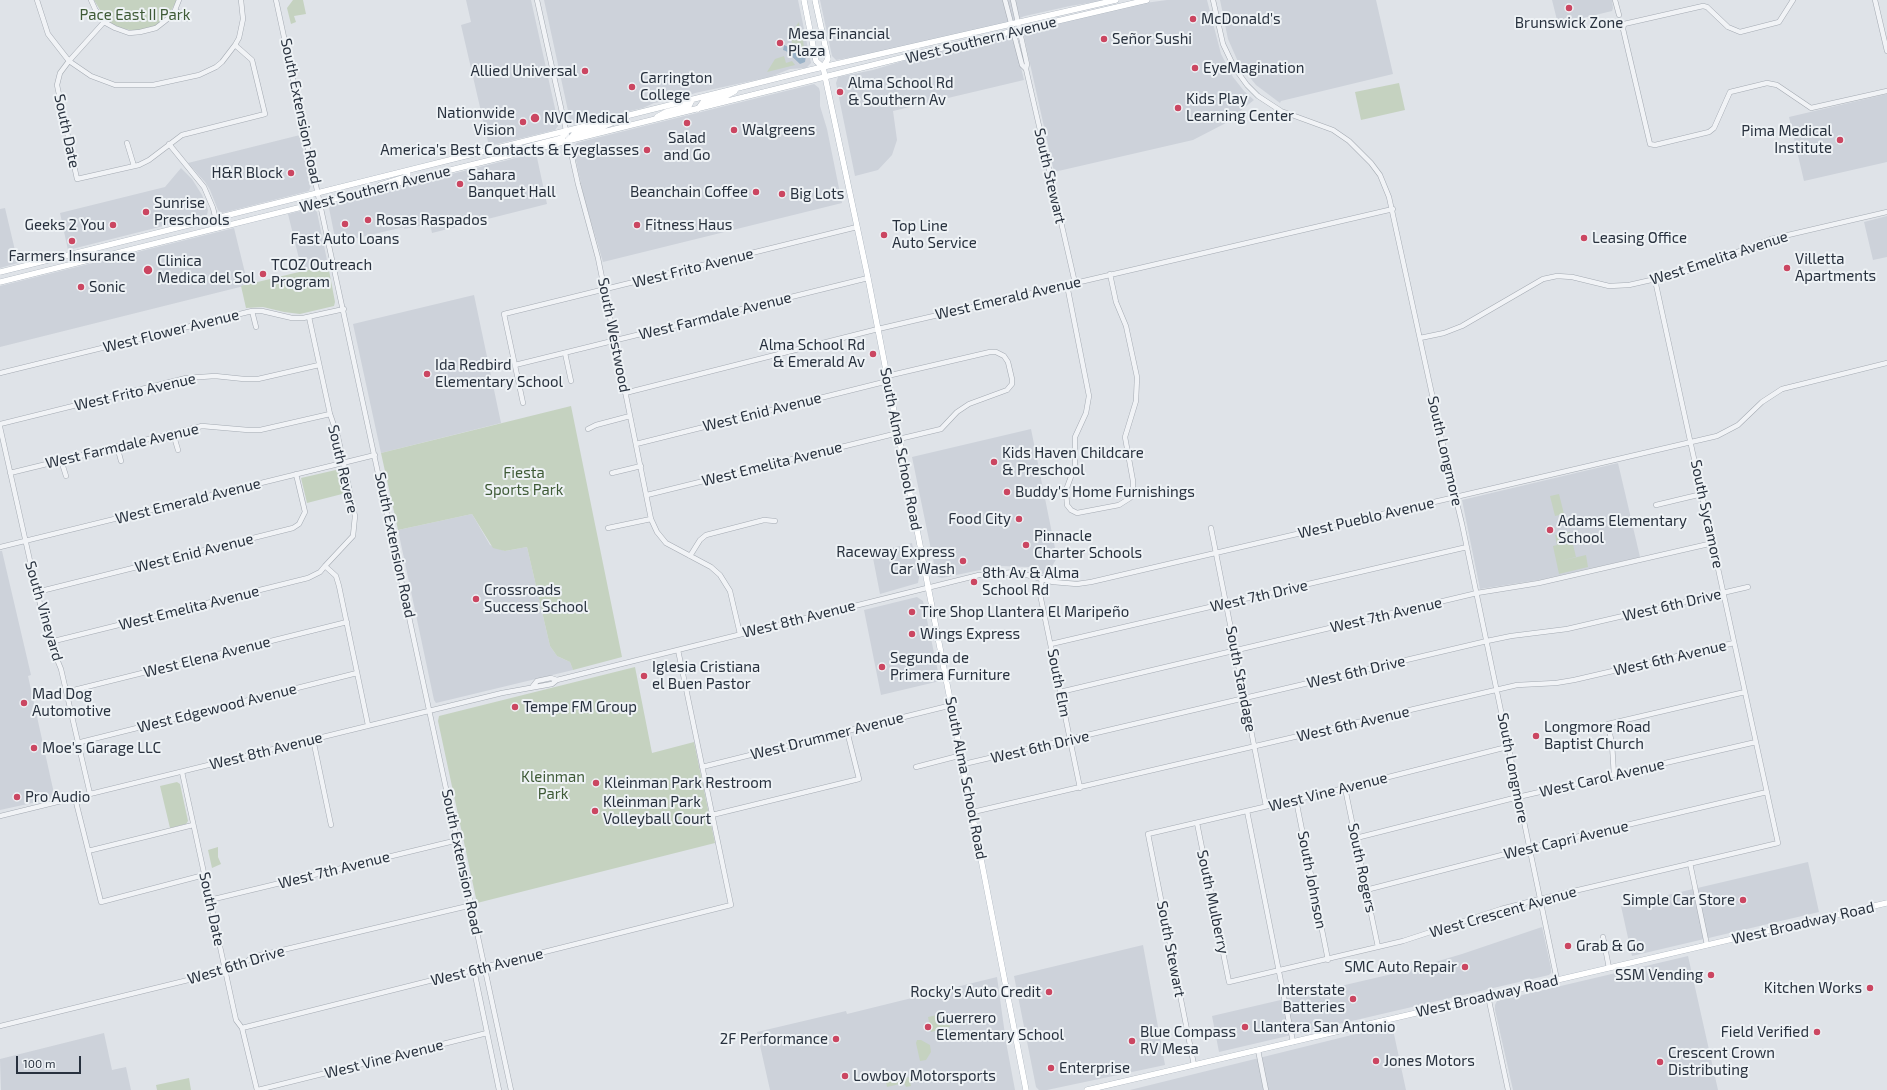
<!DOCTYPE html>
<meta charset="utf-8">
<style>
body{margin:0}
#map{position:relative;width:1887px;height:1090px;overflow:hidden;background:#dfe3e8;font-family:"Exo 2",sans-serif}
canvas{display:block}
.scale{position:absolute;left:16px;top:1056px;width:65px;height:18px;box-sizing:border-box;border:2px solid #28313e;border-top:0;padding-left:5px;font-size:12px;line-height:14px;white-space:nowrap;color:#28313e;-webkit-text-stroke:3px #eef2f5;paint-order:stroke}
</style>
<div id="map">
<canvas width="1887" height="1090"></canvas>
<div class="scale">100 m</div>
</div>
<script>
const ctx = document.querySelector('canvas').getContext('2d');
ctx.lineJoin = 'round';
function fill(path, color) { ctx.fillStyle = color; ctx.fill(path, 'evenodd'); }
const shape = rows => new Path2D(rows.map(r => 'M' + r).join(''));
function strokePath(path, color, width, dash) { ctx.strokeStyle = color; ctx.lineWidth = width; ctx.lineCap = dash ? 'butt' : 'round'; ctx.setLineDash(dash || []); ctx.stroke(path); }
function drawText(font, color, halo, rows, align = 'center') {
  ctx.font = font + ' "Exo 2",sans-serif'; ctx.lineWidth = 4; ctx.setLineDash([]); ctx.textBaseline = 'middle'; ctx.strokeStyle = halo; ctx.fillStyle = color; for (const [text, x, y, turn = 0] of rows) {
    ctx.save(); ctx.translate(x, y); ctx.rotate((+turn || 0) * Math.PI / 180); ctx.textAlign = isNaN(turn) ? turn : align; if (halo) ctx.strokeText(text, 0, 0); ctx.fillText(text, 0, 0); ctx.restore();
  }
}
fill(shape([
 [466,0,531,0,558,122,558,126,555,130,489,146,461,25,471,22],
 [544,0,798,0,811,63,806,68,790,69,770,77,695,93,683,98,654,103,643,108,573,124,570,120],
 [820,0,1107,0,1070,6,1025,16,1003,24,888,51,836,60,832,56],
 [1167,0,1207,0,1221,54,1233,77,1244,91,1254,100,1224,124,1193,140,1054,172,1023,32,1138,4],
 [1220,0,1376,0,1393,74,1281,101,1280,103,1256,85,1239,64,1228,39],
 [1552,0,1612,0,1613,8,1612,11,1558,24],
 [1011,34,1014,38,1024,80,893,111,897,140,892,155,878,170,855,176,836,83,838,77,873,70,926,54],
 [814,84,819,88,820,92,820,106,827,129,842,203,603,262,584,198,574,151,576,143],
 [1887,94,1887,162,1804,181,1789,117],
 [300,135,311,185,309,191,222,213,218,210,210,190,205,182,188,163],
 [536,153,547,204,432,233,430,224,404,229,404,227,336,243,329,208,331,204],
 [181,168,192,179,202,195,208,210,207,215,68,250,60,213,165,187],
 [5,208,18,263,0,268,0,209],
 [309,209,314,209,317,212,328,265,302,271,288,214],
 [1887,216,1887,257,1873,260,1864,222],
 [234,228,248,285,0,347,0,286],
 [474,295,501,423,381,453,353,324],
 [1031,429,1057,558,1046,576,1029,567,999,566,942,578,938,577,936,574,912,457],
 [1618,463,1640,557,1539,580,1480,589,1462,500],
 [472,514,490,545,505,551,527,547,550,646,557,656,570,662,573,670,436,703,434,700,398,530],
 [912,543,919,577,918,583,880,594,872,553],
 [0,551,2,551,31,675,28,676,55,798,0,810],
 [917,597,923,601,940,681,881,695,864,610],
 [1808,862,1819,912,1632,956,1621,906],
 [1542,927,1551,968,1551,973,1549,975,1219,1052,1212,1016,1405,971,1462,954],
 [1143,945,1165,1065,1047,1090,1039,1090,1036,1087,1014,976],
 [1688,956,1718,1090,1513,1090,1495,1010,1495,1005,1497,1001],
 [997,977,1006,1042,1015,1090,770,1090,757,1032,846,1011,847,1014],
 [1392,1025,1406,1090,1130,1090],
 [104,1033,112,1070,126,1067,131,1090,1,1090,0,1059]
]), '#cdd2da');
fill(shape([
 [94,0,177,0,168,16,155,26,139,30,130,30,116,27,106,20],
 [293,0,303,0,306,14,294,16,296,22,291,24,287,8],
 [799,22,800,32,802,32,801,37,803,38,804,50,792,45,791,33],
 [784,56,786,63,792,61,795,65,767,72,775,59],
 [1399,83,1405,110,1361,120,1355,92],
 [328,265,335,302,334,306,300,314,284,312,263,307,246,308,241,286],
 [571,406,622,657,573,670,570,662,557,656,550,646,527,547,505,551,493,548,472,514,398,530,381,453],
 [340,469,346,493,307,503,301,478],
 [1559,494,1564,514,1555,516,1550,496],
 [1570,532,1576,557,1560,561,1586,555,1588,567,1559,574,1553,546,1557,545,1555,535],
 [635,667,652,753,694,742,715,843,477,903,438,721,439,716],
 [177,782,180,784,188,821,186,824,170,828,160,786],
 [218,847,218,857,221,864,212,868,208,850],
 [946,1013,950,1027,931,1032,928,1017],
 [917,1040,921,1040,930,1045,931,1052,926,1060,920,1061,916,1043],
 [902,1073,903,1078,909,1077,911,1086,906,1087,904,1083,887,1087,885,1077],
 [189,1078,191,1090,157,1090,156,1085]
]), '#c5d2c0');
fill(shape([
 [784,45,806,55,805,62,800,64,786,51,783,50]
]), '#9ab2c7');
const minor = shape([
 [37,0,48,34,69,61,60,73,57,85,77,179,139,165,149,160,182,135,265,114,252,60,235,45,239,38,243,19,241,0],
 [91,0,95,9,104,22,115,28,129,33,140,32,156,28,170,17,175,10,179,0],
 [276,0,511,1090],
 [537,0,578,184,598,258,651,519,657,532,666,543,711,567,720,575,730,591,740,634],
 [1005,0,1022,65,1026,69],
 [1013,0,1027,64,1026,69,1075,283],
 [1213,0,1223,44,1234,67,1247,85,1258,96,1281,111,1333,130,1349,141,1371,163,1380,175,1389,197,1445,454,1462,524,1557,980],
 [1615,0,1619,15],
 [1793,0,1779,22,1740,32,1728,27,1707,7,1703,6,1624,24,1623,29,1650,144,1655,145,1709,132,1714,128,1730,92,1767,83,1777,85,1811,108,1887,91],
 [1875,0,1887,51],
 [175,10,188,19],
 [104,22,69,61,91,76,115,85,153,85,199,75,216,67,222,62,235,45],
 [127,143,134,166],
 [169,144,204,187,213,208,218,228],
 [1067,285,1089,396,1086,413,1075,437,1075,466,1066,490,1067,505,1071,510,1077,513,1119,505,1130,498,1133,491,1133,481,1125,437,1136,401,1137,377,1126,326,1116,302,1110,274],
 [252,311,256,327],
 [309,317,330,414,338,437,355,516,353,536,325,566,336,576,339,586,368,725],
 [1420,338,1444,333,1462,326,1543,279,1557,276,1572,277,1609,286,1629,285,1682,273,1771,239,1887,212],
 [565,353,571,381],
 [515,365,868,278],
 [0,373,252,311,262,311,292,318,303,318,344,309],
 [887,376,990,352,996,352,1004,356,1008,362,1012,379,1012,384,1007,390,969,404,957,412,941,429,899,439],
 [625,393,878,329,1393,209],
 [523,403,504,314,857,227],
 [0,424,186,378,215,376,244,379,258,379,319,365],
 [0,427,37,592,50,642,61,669,90,794],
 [588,429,596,425,630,416],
 [173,433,178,450],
 [636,444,888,381],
 [117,446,121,461],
 [61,460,66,476],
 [10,473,202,426,248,430,260,430,330,414],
 [612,473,641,466],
 [647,495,898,433],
 [1656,505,1702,494],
 [608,528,651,519],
 [1211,528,1266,806],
 [0,547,375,455],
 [690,556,700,540,706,535,764,520,775,521],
 [1042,578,1040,594,1080,788],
 [37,592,293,528,299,524,305,512,296,474],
 [50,642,308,578,320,572,325,566],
 [1051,644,1467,547],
 [533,686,537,681,551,678,557,680],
 [66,692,347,622],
 [1060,692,1477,593,1539,583,1713,543],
 [313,739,331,825],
 [77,743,357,673],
 [964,764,1487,641,1511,636,1567,629,1748,587],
 [702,767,952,705],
 [916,767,962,755],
 [182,772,236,1020,242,1028,257,1090],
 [1614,775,1612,744,1608,724,1745,692],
 [1345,788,1378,947],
 [75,798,101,902,204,875],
 [1296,800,1328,960],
 [1247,811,1293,1042],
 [973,812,1517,685,1556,683,1574,680,1734,643],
 [712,815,859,779,847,731],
 [0,816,502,693,552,684,557,680,979,575,1016,572,1053,582,1077,584,1091,582,1717,436,1738,425,1762,402,1782,389,1887,363],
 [1197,823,1229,982,1403,941,1501,909,1540,899,1778,843,1655,280],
 [1356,838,1518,797,1756,742],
 [88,851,193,825],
 [1690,863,1707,945],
 [1366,890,1529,848,1767,792],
 [210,900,458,840],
 [1603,937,1609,968],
 [474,970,499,1090],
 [1488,996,1508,1090],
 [0,1026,225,971,240,966,253,957,472,905],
 [242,1028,731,905,678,650],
 [1258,1050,1266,1090],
 [1194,1065,1148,834,1345,788,1507,747],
 [258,1090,487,1033]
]);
const major = shape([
 [804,0,816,61,823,67,868,278,1026,1090],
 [815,0,828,59,823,67],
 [698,109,703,102,726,96,735,91],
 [657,117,666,112,689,106,692,100],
 [568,141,574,134,602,127,614,122],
 [516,152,527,147,562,138,566,132],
 [380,185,405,177,408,174,407,171],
 [0,272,810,70,1116,0],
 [0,282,933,50,1147,0],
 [1087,1090,1887,903]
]);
strokePath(minor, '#a4aab2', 5.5);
strokePath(major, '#9ea8b3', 6);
strokePath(minor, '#f1f3f6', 4.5);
strokePath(major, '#fff', 5.5);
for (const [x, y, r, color] of [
 [1569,8,4,"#cb4661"],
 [1193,19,4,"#cb4661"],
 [1104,39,4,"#cb4661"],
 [780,43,4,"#cb4661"],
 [1195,68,4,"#cb4661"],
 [585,71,4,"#cb4661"],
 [632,87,4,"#cb4661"],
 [840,92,4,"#cb4661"],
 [1178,108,4,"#cb4661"],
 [535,118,5,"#cb4661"],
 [523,122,4,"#cb4661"],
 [687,123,4,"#cb4661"],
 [734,130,4,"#cb4661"],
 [1840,140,4,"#cb4661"],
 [647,150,4,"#cb4661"],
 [291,173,4,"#cb4661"],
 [460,184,4,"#cb4661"],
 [756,192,4,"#cb4661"],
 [782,194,4,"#cb4661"],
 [146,212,4,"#cb4661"],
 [368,220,4,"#cb4661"],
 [345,224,4,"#cb4661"],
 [113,225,4,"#cb4661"],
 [637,225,4,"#cb4661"],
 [884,235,4,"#cb4661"],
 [1584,238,4,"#cb4661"],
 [72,241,4,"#cb4661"],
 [1787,268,4,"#cb4661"],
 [148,270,5,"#cb4661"],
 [263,274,4,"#cb4661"],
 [81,287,4,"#cb4661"],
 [873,354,4,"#cb4661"],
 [427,374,4,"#cb4661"],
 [994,462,4,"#cb4661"],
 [1007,492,4,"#cb4661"],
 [1019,519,4,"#cb4661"],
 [1550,530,4,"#cb4661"],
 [1026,545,4,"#cb4661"],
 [963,561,4,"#cb4661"],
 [974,582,4,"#cb4661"],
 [476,599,4,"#cb4661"],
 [912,612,4,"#cb4661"],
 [912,634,4,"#cb4661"],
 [882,667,4,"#cb4661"],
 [644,676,4,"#cb4661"],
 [24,703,4,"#cb4661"],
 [515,707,4,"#cb4661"],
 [1536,736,4,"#cb4661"],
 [34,748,4,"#cb4661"],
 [596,783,4,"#cb4661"],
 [17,797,4,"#cb4661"],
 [595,811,4,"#cb4661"],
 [1743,900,4,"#cb4661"],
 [1568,946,4,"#cb4661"],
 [1465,967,4,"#cb4661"],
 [1711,975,4,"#cb4661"],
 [1870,988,4,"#cb4661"],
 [1049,992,4,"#cb4661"],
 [1353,999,4,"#cb4661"],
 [928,1027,4,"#cb4661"],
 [1245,1027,4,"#cb4661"],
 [1817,1032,4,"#cb4661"],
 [836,1039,4,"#cb4661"],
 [1132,1041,4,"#cb4661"],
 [1376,1061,4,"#cb4661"],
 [1660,1062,4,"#cb4661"],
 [1051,1068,4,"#cb4661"],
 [845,1076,4,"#cb4661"]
]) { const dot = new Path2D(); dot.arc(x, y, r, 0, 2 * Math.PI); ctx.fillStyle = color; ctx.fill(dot); strokePath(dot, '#eef2f5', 1.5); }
drawText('15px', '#3e5a36', '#eef2f5', [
 ["Pace East II Park",135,15],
 ["Fiesta",524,473],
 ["Sports Park",524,490],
 ["Kleinman",553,777],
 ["Park",553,794]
]);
drawText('15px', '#28313e', '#eef2f5', [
 ["McDonald's",1201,19],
 ["Brunswick Zone",1569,23,"center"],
 ["Mesa Financial",788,34],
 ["Plaza",788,51],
 ["Señor Sushi",1112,39],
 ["EyeMagination",1203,68],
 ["Allied Universal",577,71,"right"],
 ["Carrington",640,78],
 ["College",640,95],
 ["Alma School Rd",848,83],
 ["& Southern Av",848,100],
 ["Kids Play",1186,99],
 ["Learning Center",1186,116],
 ["Nationwide",515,113,"right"],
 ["Vision",515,130,"right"],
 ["NVC Medical",544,118],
 ["Walgreens",742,130],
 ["Pima Medical",1832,131,"right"],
 ["Institute",1832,148,"right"],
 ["Salad",687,138,"center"],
 ["and Go",687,155,"center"],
 ["America's Best Contacts & Eyeglasses",639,150,"right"],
 ["H&R Block",283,173,"right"],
 ["Sahara",468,175],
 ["Banquet Hall",468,192],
 ["Beanchain Coffee",748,192,"right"],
 ["Big Lots",790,194],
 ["Sunrise",154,203],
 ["Preschools",154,220],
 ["Rosas Raspados",376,220],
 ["Geeks 2 You",105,225,"right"],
 ["Fitness Haus",645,225],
 ["Top Line",892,226],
 ["Auto Service",892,243],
 ["Leasing Office",1592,238],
 ["Fast Auto Loans",345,239,"center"],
 ["Farmers Insurance",72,256,"center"],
 ["Villetta",1795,259],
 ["Apartments",1795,276],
 ["Clinica",157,261],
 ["Medica del Sol",157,278],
 ["TCOZ Outreach",271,265],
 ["Program",271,282],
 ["Sonic",89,287],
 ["Alma School Rd",865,345,"right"],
 ["& Emerald Av",865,362,"right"],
 ["Ida Redbird",435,365],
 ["Elementary School",435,382],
 ["Kids Haven Childcare",1002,453],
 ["& Preschool",1002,470],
 ["Buddy's Home Furnishings",1015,492],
 ["Food City",1011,519,"right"],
 ["Adams Elementary",1558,521],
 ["School",1558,538],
 ["Pinnacle",1034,536],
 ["Charter Schools",1034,553],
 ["Raceway Express",955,552,"right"],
 ["Car Wash",955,569,"right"],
 ["8th Av & Alma",982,573],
 ["School Rd",982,590],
 ["Crossroads",484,590],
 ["Success School",484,607],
 ["Tire Shop Llantera El Maripeño",920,612],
 ["Wings Express",920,634],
 ["Segunda de",890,658],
 ["Primera Furniture",890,675],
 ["Iglesia Cristiana",652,667],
 ["el Buen Pastor",652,684],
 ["Mad Dog",32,694],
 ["Automotive",32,711],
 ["Tempe FM Group",523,707],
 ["Longmore Road",1544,727],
 ["Baptist Church",1544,744],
 ["Moe's Garage LLC",42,748],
 ["Kleinman Park Restroom",604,783],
 ["Pro Audio",25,797],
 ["Kleinman Park",603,802],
 ["Volleyball Court",603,819],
 ["Simple Car Store",1735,900,"right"],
 ["Grab & Go",1576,946],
 ["SMC Auto Repair",1457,967,"right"],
 ["SSM Vending",1703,975,"right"],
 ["Kitchen Works",1862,988,"right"],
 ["Interstate",1345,990,"right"],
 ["Batteries",1345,1007,"right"],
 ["Rocky's Auto Credit",1041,992,"right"],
 ["Guerrero",936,1018],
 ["Elementary School",936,1035],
 ["Llantera San Antonio",1253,1027],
 ["Blue Compass",1140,1032],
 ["RV Mesa",1140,1049],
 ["Field Verified",1809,1032,"right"],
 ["2F Performance",828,1039,"right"],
 ["Crescent Crown",1668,1053],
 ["Distributing",1668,1070],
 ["Jones Motors",1384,1061],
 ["Enterprise",1059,1068],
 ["Lowboy Motorsports",853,1076]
], 'left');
drawText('15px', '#28313e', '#eef2f5', [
 ["West Southern Avenue",981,40,-14],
 ["South Extension Road",301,111,78],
 ["South Date",67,131,78],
 ["South Stewart",1050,176,77],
 ["West Southern Avenue",375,189,-14],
 ["West Emelita Avenue",1719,258,-18],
 ["West Frito Avenue",693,268,-14],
 ["West Emerald Avenue",1008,298,-13],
 ["West Farmdale Avenue",715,316,-14],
 ["West Flower Avenue",171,331,-14],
 ["South Westwood",614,335,79],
 ["West Frito Avenue",135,392,-13],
 ["West Enid Avenue",762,412,-14],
 ["West Farmdale Avenue",122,446,-13],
 ["South Alma School Road",901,449,79],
 ["South Longmore",1445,451,77],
 ["West Emelita Avenue",772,464,-14],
 ["South Revere",343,469,77],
 ["West Emerald Avenue",188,501,-14],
 ["South Sycamore",1707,514,78],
 ["West Pueblo Avenue",1366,518,-13],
 ["South Extension Road",395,545,78],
 ["West Enid Avenue",194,553,-14],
 ["West 7th Drive",1259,596,-13],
 ["West 6th Drive",1672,605,-13],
 ["West Emelita Avenue",189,608,-14],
 ["South Vineyard",44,611,74],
 ["West 7th Avenue",1386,615,-13],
 ["West 8th Avenue",799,619,-14],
 ["West Elena Avenue",207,657,-14],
 ["West 6th Avenue",1670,658,-13],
 ["West 6th Drive",1356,672,-13],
 ["South Standage",1241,679,79],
 ["South Elm",1059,683,79],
 ["West Edgewood Avenue",217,708,-14],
 ["West 6th Avenue",1353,724,-13],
 ["West Drummer Avenue",827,736,-14],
 ["West 6th Drive",1040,747,-13],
 ["West 8th Avenue",266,751,-14],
 ["South Longmore",1513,768,79],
 ["South Alma School Road",966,778,79],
 ["West Carol Avenue",1602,778,-13],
 ["West Vine Avenue",1328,792,-14],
 ["West Capri Avenue",1566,840,-13],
 ["South Extension Road",462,862,78],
 ["South Rogers",1362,868,78],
 ["West 7th Avenue",334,870,-14],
 ["South Johnson",1312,880,79],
 ["South Mulberry",1213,902,78],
 ["South Date",212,909,78],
 ["West Crescent Avenue",1503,912,-16],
 ["West Broadway Road",1803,923,-13],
 ["South Stewart",1171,949,79],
 ["West 6th Drive",236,965,-17],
 ["West 6th Avenue",487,967,-14],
 ["West Broadway Road",1487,996,-13],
 ["West Vine Avenue",384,1059,-14]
]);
</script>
